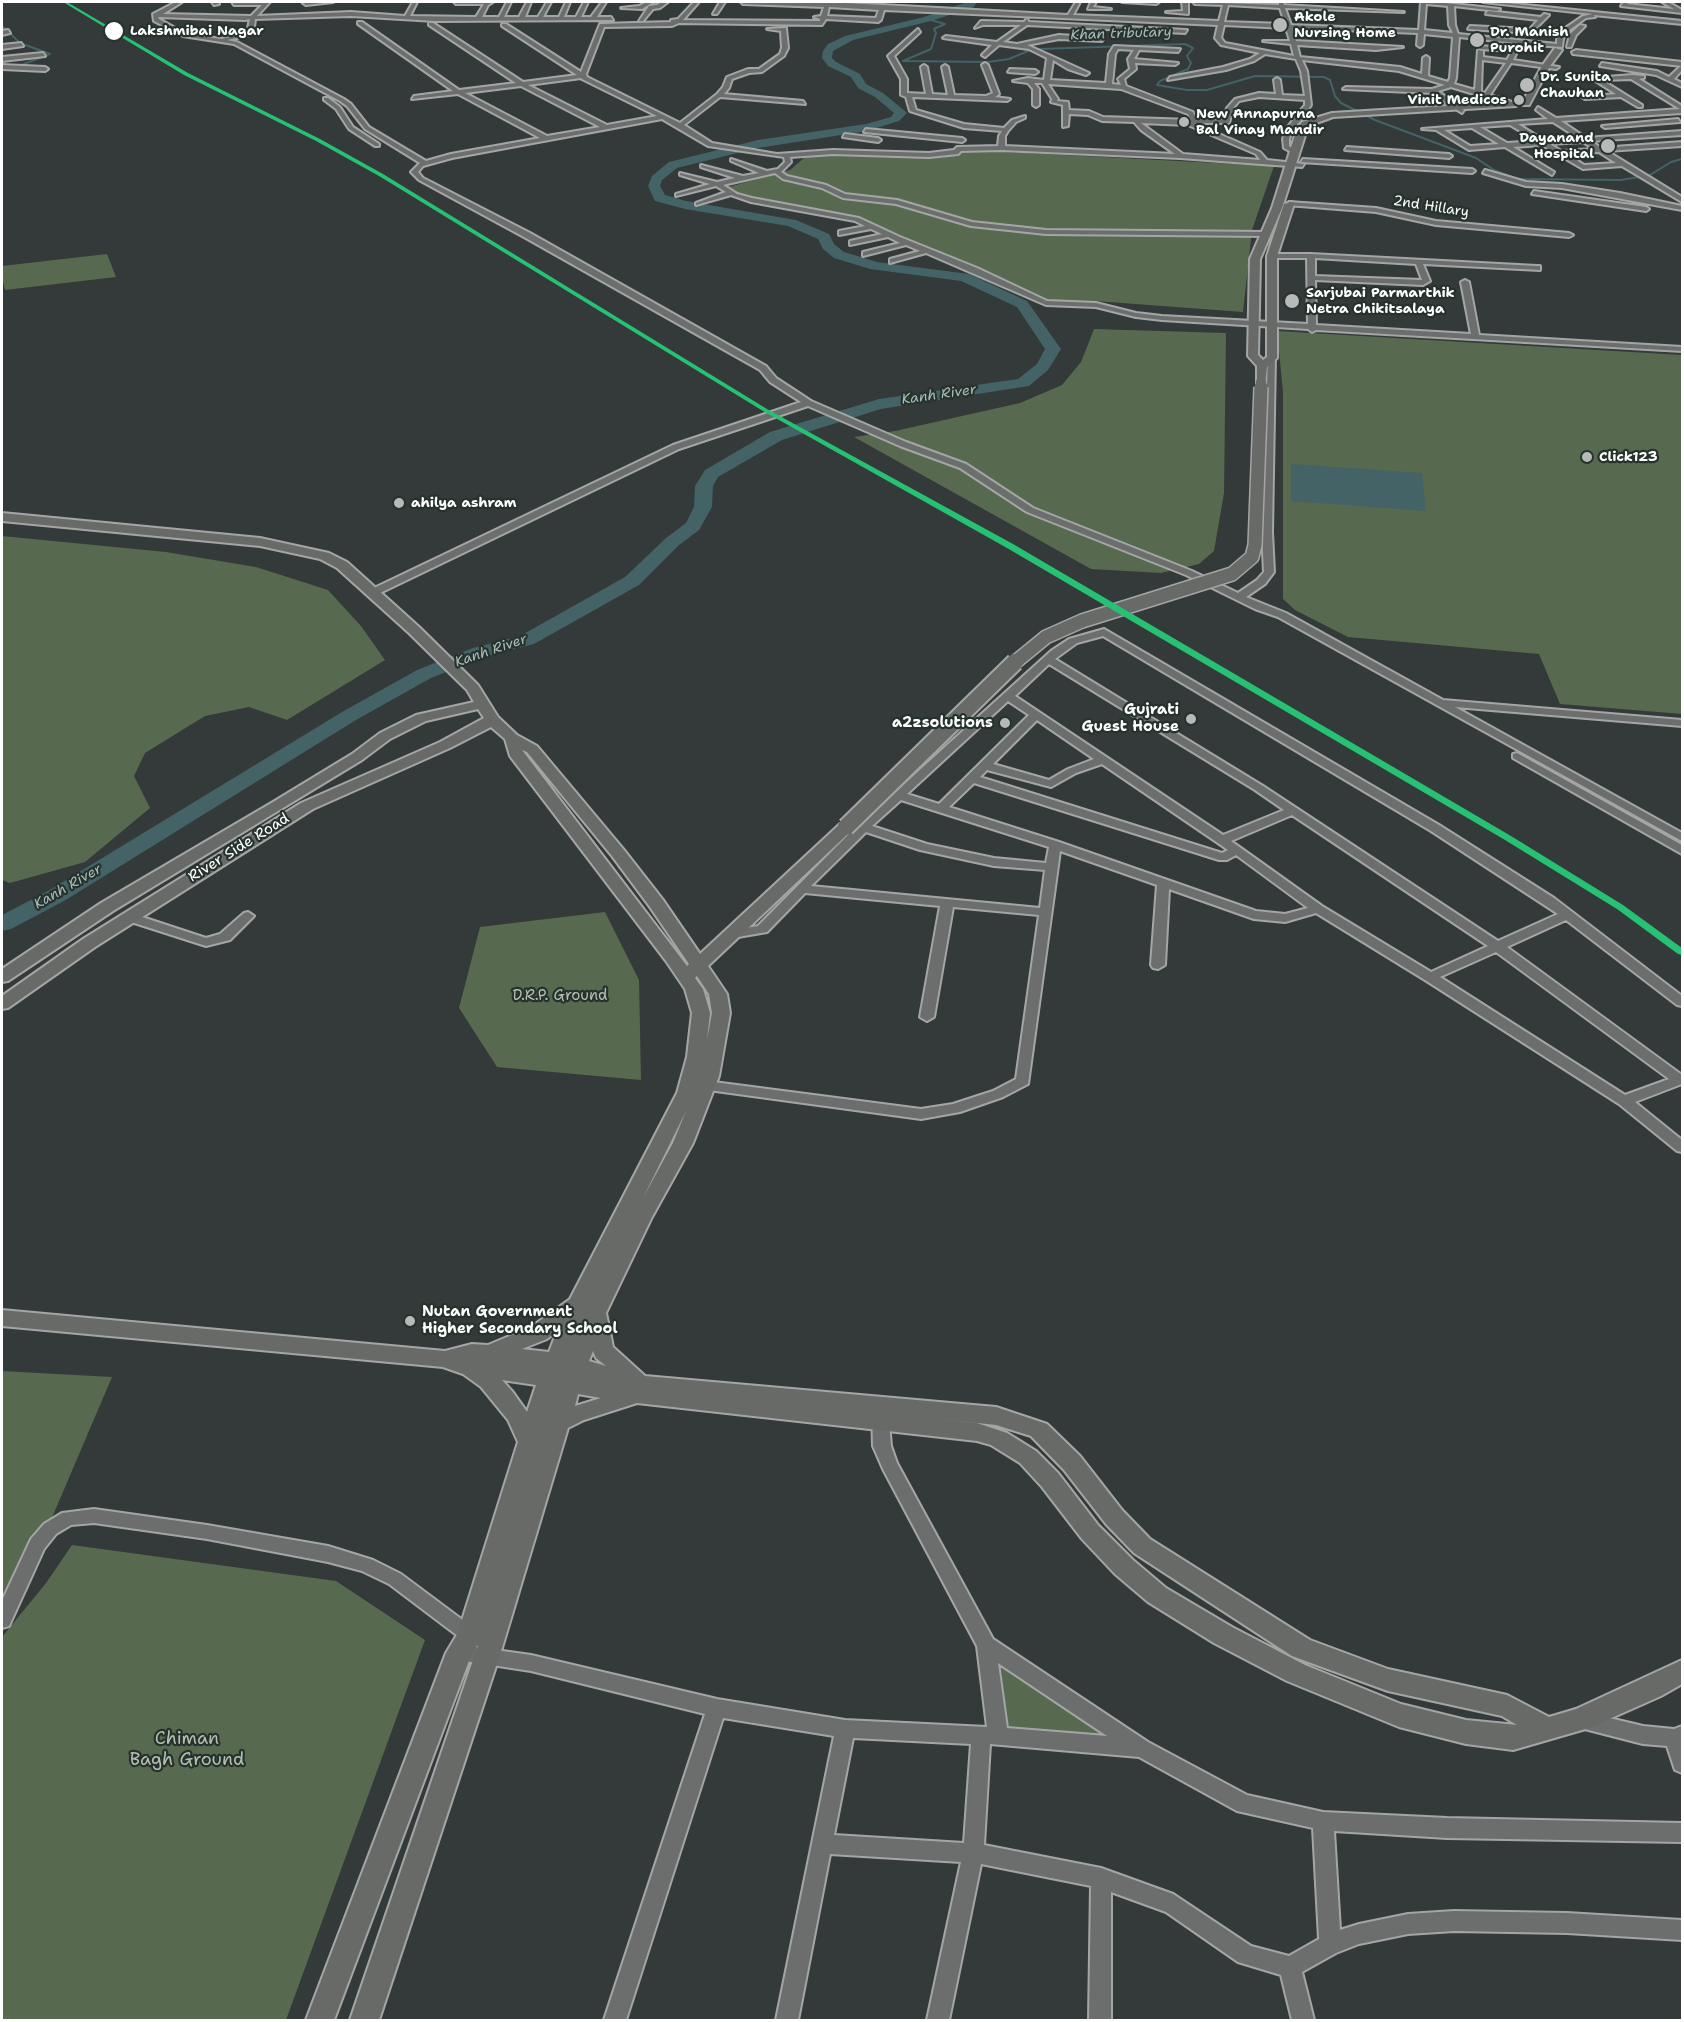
<!DOCTYPE html>
<style>
body{margin:0}
#map{position:relative;width:1684px;height:2022px;overflow:hidden;background:#343939;font-family:"Shantell Sans",sans-serif}
canvas{display:block}
.frame{position:absolute;inset:0;border:3px solid #fff;pointer-events:none}
</style>
<div id="map">
<canvas width="1684" height="2022"></canvas>
<div class="frame"></div>
</div>
<script>
const ctx = document.querySelector('canvas').getContext('2d');
ctx.lineJoin = 'round';
function fill(path, color) { ctx.fillStyle = color; ctx.fill(path, 'evenodd'); }
const shape = rows => new Path2D(rows.map(r => 'M' + r).join(''));
function strokePath(path, color, width, dash) { ctx.strokeStyle = color; ctx.lineWidth = width; ctx.lineCap = dash ? 'butt' : 'round'; ctx.setLineDash(dash || []); ctx.stroke(path); }
function drawText(font, color, halo, rows, align = 'center') {
  ctx.font = font + ' "Shantell Sans",sans-serif'; ctx.lineWidth = 4.5; ctx.setLineDash([]); ctx.textBaseline = 'middle'; ctx.strokeStyle = halo; ctx.fillStyle = color; for (const [text, x, y, turn = 0] of rows) {
    ctx.save(); ctx.translate(x, y); ctx.rotate((+turn || 0) * Math.PI / 180); ctx.textAlign = isNaN(turn) ? turn : align; if (halo) ctx.strokeText(text, 0, 0); ctx.fillText(text, 0, 0); ctx.restore();
  }
}
fill(shape([
 [969,150,1274,166,1252,230,1243,312,1095,301,1055,305,864,222,751,201,737,197,725,188,790,170,804,158,827,154,946,154],
 [107,254,116,277,5,290,2,277,2,266],
 [1094,329,1226,333,1224,493,1214,551,1199,564,1161,573,1091,569,854,437,895,431,1020,403,1062,385,1081,362],
 [1277,331,1682,355,1682,714,1560,704,1539,654,1348,637,1295,610,1283,599,1283,392],
 [2,536,166,552,256,567,328,590,361,626,385,660,287,720,249,707,205,716,145,753,134,776,150,808,85,862,10,883,2,880],
 [605,912,639,980,641,1080,497,1067,459,1008,480,927],
 [2,1371,112,1377,25,1581,2,1616],
 [72,1545,336,1581,425,1640,286,2020,2,2020,2,1637,46,1583],
 [990,1651,1129,1745,1001,1733]
]), '#57694f');
fill(shape([
 [1291,464,1422,473,1426,511,1291,501]
]), '#436366');
strokePath(shape([
 [927,19,945,24,934,29,936,33,931,49,903,61,988,62,1009,59,1028,51,1041,49,1185,44,1193,48,1187,56,1191,63,1188,69,1160,81,1157,85,1187,90,1207,90,1255,76,1324,77,1330,80,1335,96,1341,103,1375,120,1476,158,1494,170,1517,179,1621,180,1650,175,1671,162,1682,159],
 [2,26,20,43,50,54,16,67]
]), '#436366', 2);
fill(shape([
 [967,2,977,2,974,7,931,21,853,40,833,51,832,58,836,62,860,74,866,84,883,93,905,111,907,113,899,121,867,131,758,148,677,168,662,180,660,186,665,195,686,201,796,220,829,234,834,244,844,252,877,262,969,274,1027,301,1061,349,1048,370,1029,386,881,409,782,440,718,477,713,486,712,507,699,530,678,546,639,585,534,644,487,656,431,678,356,720,64,901,11,929,2,931,2,915,48,891,342,712,417,670,473,648,520,636,625,577,666,538,686,523,694,507,695,486,705,470,770,432,879,399,1018,379,1037,364,1045,349,1017,307,961,281,870,269,834,258,823,249,818,239,788,226,685,209,655,201,648,186,652,176,669,162,758,140,866,124,891,117,894,113,875,97,858,88,851,77,828,66,822,58,823,51,828,44,845,36,924,17,967,2]
]), '#436366');
const minor = shape([
 [176,2,182,2,163,14,251,16,262,5,234,5,232,2,270,2,257,16,351,12,405,16,413,2,417,2,410,16,476,17,484,4,456,4,454,2,493,2,488,5,482,17,499,17,507,2,511,2,504,17,519,17,527,2,531,2,525,17,538,17,547,2,551,2,543,17,559,17,566,2,570,2,564,17,576,17,584,2,588,2,581,17,591,17,602,2,606,2,597,17,611,17,613,20,435,21,351,16,255,19,254,28,247,36,227,40,237,42,344,99,351,104,369,127,426,161,451,154,540,138,458,94,412,99,414,96,453,91,358,24,358,22,362,22,459,90,516,83,429,25,429,23,433,23,523,82,577,75,502,26,502,24,506,24,581,72,600,24,671,22,671,20,678,19,694,2,699,2,683,20,820,21,820,19,814,17,821,16,824,7,743,4,741,2,827,2,1068,15,1076,2,1080,2,1073,15,1219,21,1223,5,1195,4,1193,2,1279,5,1279,2,1283,2,1284,5,1404,12,1285,8,1291,25,1419,30,1421,2,1436,2,1500,9,1497,11,1454,6,1455,25,1458,34,1557,44,1557,39,1564,29,1583,16,1593,14,1483,2,1496,2,1682,21,1682,24,1594,15,1595,17,1586,18,1568,31,1563,39,1562,47,1521,44,1513,60,1559,67,1556,69,1511,63,1490,95,1515,103,1513,106,1451,87,1438,91,1464,110,1462,113,1432,93,1343,89,1346,87,1432,89,1445,85,1399,71,1302,60,1307,71,1311,105,1302,119,1293,129,1289,139,1289,146,1298,152,1295,154,1284,148,1283,139,1287,128,1305,105,1305,100,1259,97,1239,101,1233,108,1229,123,1194,123,1260,152,1267,160,1304,164,1302,167,1180,158,1001,150,961,151,958,154,929,157,833,154,790,157,791,162,781,172,787,176,826,185,845,194,897,200,972,222,1046,230,1267,232,1267,236,1264,236,1046,234,971,226,896,204,843,198,822,188,783,179,775,173,723,185,737,194,752,198,859,218,900,237,977,268,1047,301,1096,303,1136,313,1162,316,1308,324,1307,258,1269,258,1269,254,1311,254,1537,266,1540,266,1540,270,1423,264,1430,281,1423,285,1315,280,1316,325,1471,334,1461,282,1465,280,1469,282,1479,335,1682,347,1682,351,1316,330,1312,332,1308,329,1162,320,1136,317,1096,307,1046,305,926,253,890,263,890,259,920,251,906,245,863,256,863,252,900,243,888,237,850,245,850,241,882,234,871,229,839,235,839,231,865,226,855,221,751,202,731,195,696,205,696,203,726,192,716,186,676,196,676,194,710,184,680,175,680,173,717,182,735,178,701,167,701,165,743,176,759,173,731,161,731,159,767,171,778,169,785,162,784,157,708,146,662,119,452,158,423,166,418,172,423,178,530,233,766,366,776,378,811,401,906,442,966,464,1033,508,1192,571,1238,593,1257,580,1264,572,1262,532,1268,358,1275,356,1272,532,1274,572,1265,584,1246,597,1286,613,1443,700,1682,720,1682,726,1455,707,1682,833,1682,841,1278,617,1255,609,1186,575,1027,512,960,468,900,446,808,406,679,449,378,594,370,594,370,590,673,445,801,402,770,382,760,370,524,237,419,180,411,172,420,163,365,129,347,106,340,101,234,44,183,36,154,21,153,14,176,2],
 [1426,4,1448,6,1449,25,1453,33,1424,30,1426,4],
 [1228,5,1280,8,1285,24,1224,22,1228,5],
 [829,7,879,10,876,18,827,16,829,7],
 [884,10,1218,25,1215,38,1221,45,1260,53,1250,59,1223,67,1170,77,1168,80,1226,70,1254,61,1265,54,1296,59,1301,71,1305,96,1282,95,1280,80,1277,78,1274,80,1276,94,1259,93,1235,99,1227,108,1224,120,1196,119,1193,112,1126,86,1124,79,1136,69,1135,63,1175,65,1178,63,1134,59,1139,50,1178,52,1180,49,1114,46,1109,54,1106,83,1050,80,1053,60,1068,69,1086,75,1089,73,1027,45,1059,39,1102,41,1104,38,1059,35,1017,44,1003,42,1027,25,1185,33,1187,30,1029,22,1027,19,1024,22,981,21,975,28,983,25,1021,25,997,42,946,36,943,38,992,45,982,55,985,57,999,45,1029,49,1047,58,1044,80,1028,78,1013,81,1028,83,1033,89,1033,105,1036,107,1039,105,1039,89,1034,83,1042,83,1052,99,1051,102,1063,105,1063,127,1068,126,1069,114,1088,115,1102,121,1134,122,1141,130,1175,154,1005,146,1005,136,1008,131,1016,122,1025,118,1025,116,1012,120,1004,128,964,124,916,110,912,97,1007,101,1010,99,995,97,999,94,988,65,985,63,982,65,993,93,986,96,954,95,948,67,945,65,942,67,948,95,932,94,927,67,924,65,921,67,926,94,907,93,907,79,894,56,920,32,918,29,888,56,901,79,901,95,906,97,910,111,964,128,1002,131,999,136,998,146,957,147,954,150,929,153,833,150,777,154,712,143,684,125,720,97,805,104,803,101,724,94,729,88,732,79,749,73,762,72,784,56,788,48,786,28,767,29,781,31,782,48,780,54,759,69,748,69,727,77,723,87,717,94,680,123,587,77,586,74,604,27,672,26,679,23,822,25,826,19,878,22,881,20,884,10],
 [158,17,245,20,250,19,248,28,243,34,221,39,186,34,159,19,158,17],
 [1224,25,1286,28,1290,41,1263,41,1291,44,1294,56,1225,43,1221,38,1224,25],
 [1292,28,1418,33,1417,45,1420,47,1423,45,1424,34,1453,37,1450,78,1448,82,1428,76,1429,58,1426,56,1423,58,1422,74,1400,67,1300,57,1297,45,1376,50,1403,47,1296,41,1292,28],
 [1459,37,1516,43,1513,48,1478,46,1480,49,1512,51,1507,60,1483,57,1483,51,1478,50,1475,90,1454,84,1456,78,1459,37],
 [1118,49,1134,50,1128,59,1130,69,1118,79,1121,85,1112,84,1115,54,1118,49],
 [1482,60,1506,63,1485,93,1481,92,1482,60],
 [581,78,582,79,657,116,607,125,528,85,581,78],
 [1048,84,1121,89,1188,114,1191,120,1103,117,1089,111,1069,110,1068,102,1057,101,1058,99,1048,84],
 [521,86,600,127,547,136,465,93,521,86],
 [1141,123,1188,125,1256,154,1260,160,1183,154,1141,123],
 [1315,258,1416,264,1422,280,1315,276,1315,258],
 [212,2,217,2,219,4,214,5,212,2],
 [306,2,333,2,306,5,303,3,306,2],
 [647,2,653,2,642,9,621,8,639,6,647,2],
 [662,2,668,2,660,8,653,9,643,21,639,21,649,6,657,5,662,2],
 [720,2,725,2,717,14,713,14,720,2],
 [1091,2,1096,2,1093,7,1111,9,1088,9,1091,2],
 [1122,2,1159,2,1156,4,1122,2],
 [1182,2,1188,2,1188,14,1166,12,1183,11,1182,2],
 [1624,2,1628,2,1627,4,1674,9,1662,2,1668,2,1682,10,1682,13,1621,6,1624,2],
 [1488,11,1541,17,1544,14,1549,15,1531,33,1468,29,1470,26,1530,29,1538,20,1486,14,1488,11],
 [1580,25,1585,26,1576,35,1571,47,1567,47,1570,34,1580,25],
 [8,30,10,33,2,35,2,31,8,30],
 [21,43,23,46,2,49,2,45,21,43],
 [43,53,45,56,2,61,2,57,43,53],
 [1602,63,1657,71,1669,77,1682,65,1682,70,1674,79,1682,83,1682,87,1656,75,1600,66,1602,63],
 [2,65,45,67,48,69,45,71,2,69,2,65],
 [1010,69,1035,70,1038,72,1035,74,1008,72,1010,69],
 [1632,75,1644,76,1644,78,1639,79,1682,106,1682,113,1561,121,1586,138,1682,131,1682,135,1591,141,1601,148,1682,142,1682,146,1607,151,1682,197,1682,202,1622,166,1583,169,1542,145,1513,147,1554,172,1552,175,1505,147,1469,150,1436,130,1422,129,1548,119,1536,110,1538,107,1556,118,1680,109,1631,79,1602,80,1642,105,1642,107,1638,107,1621,97,1585,99,1582,97,1616,94,1594,80,1594,78,1632,75],
 [1553,122,1578,138,1545,141,1518,124,1553,122],
 [1510,125,1537,141,1507,143,1480,127,1510,125],
 [1472,128,1499,144,1470,146,1444,130,1472,128],
 [1583,142,1594,149,1561,151,1550,144,1583,142],
 [1599,152,1616,163,1584,165,1567,154,1599,152],
 [324,98,328,98,340,107,353,127,379,144,379,146,375,146,349,129,336,109,324,100,324,98],
 [1678,119,1680,122,1605,128,1602,126,1678,119],
 [866,129,962,138,965,140,962,142,864,132,866,129],
 [845,134,878,138,881,140,878,142,843,137,845,134],
 [1347,147,1449,154,1452,156,1449,158,1345,150,1347,147],
 [1303,159,1472,169,1475,171,1472,173,1301,162,1303,159],
 [1485,170,1526,182,1562,184,1620,193,1682,206,1682,210,1562,188,1526,186,1483,173,1485,170],
 [1534,191,1646,207,1649,209,1646,211,1532,194,1534,191],
 [1289,202,1376,208,1436,221,1569,233,1573,235,1569,237,1436,225,1376,212,1287,205,1289,202],
 [1104,629,1439,825,1554,898,1682,996,1682,1006,1677,1005,1566,920,1507,947,1682,1075,1682,1084,1635,1102,1682,1140,1682,1152,1677,1151,1619,1104,1425,980,1316,913,1285,922,1254,919,1169,889,1165,965,1158,969,1153,968,1151,965,1157,885,1060,851,1028,1084,1003,1097,960,1112,921,1119,701,1089,699,1086,701,1083,706,1081,921,1109,953,1104,993,1091,1016,1079,1039,915,953,907,934,1017,927,1021,920,1017,940,906,805,893,767,932,732,938,726,934,727,931,758,926,847,836,1051,651,1069,639,1104,629],
 [1103,636,1431,831,1558,914,1498,941,1263,786,1055,659,1077,643,1103,636],
 [1049,664,1255,790,1284,810,1223,835,1015,696,1049,664],
 [1008,701,1029,715,939,804,907,794,1008,701],
 [1037,720,1094,759,1068,769,1049,780,993,764,1037,720],
 [1102,764,1218,843,1228,850,1222,853,980,777,987,770,1051,787,1076,773,1102,764],
 [974,783,1219,860,1227,860,1236,855,1308,908,1285,914,1256,911,1059,842,949,807,974,783],
 [901,800,1049,847,1046,863,994,858,927,844,872,826,901,800],
 [1292,815,1488,946,1431,972,1322,906,1231,841,1292,815],
 [866,832,920,850,994,866,1045,870,1040,908,811,886,866,832],
 [1496,952,1669,1079,1625,1095,1440,977,1496,952],
 [1517,753,1682,845,1682,854,1513,758,1513,754,1517,753],
 [248,912,254,916,230,940,206,946,125,920,123,917,125,914,133,914,206,938,220,934,244,913,248,912],
 [880,1405,886,1407,888,1412,891,1446,897,1463,993,1639,1148,1742,1247,1795,1323,1812,1447,1818,1682,1823,1682,1842,1447,1838,1334,1831,1340,1930,1359,1924,1408,1914,1454,1911,1567,1913,1682,1920,1682,1940,1567,1933,1454,1931,1408,1934,1359,1944,1336,1953,1302,1972,1314,2020,1292,2020,1281,1975,1238,1962,1166,1912,1111,1892,1111,2020,1089,2020,1091,1886,981,1864,949,2020,927,2020,961,1862,830,1854,798,2020,776,2020,834,1736,723,1718,626,2020,604,2020,705,1714,531,1671,452,1659,450,1653,452,1647,459,1645,471,1646,389,1584,362,1571,328,1562,207,1539,94,1523,71,1525,56,1534,44,1549,9,1626,2,1628,2,1601,31,1539,44,1524,62,1513,94,1509,207,1525,328,1546,373,1560,401,1574,480,1633,482,1639,480,1645,474,1647,531,1655,717,1699,845,1720,987,1727,977,1646,883,1469,873,1446,872,1412,874,1407,880,1405],
 [998,1663,1107,1736,1007,1728,998,1663],
 [853,1738,971,1744,964,1843,834,1835,853,1738],
 [990,1744,1139,1757,1237,1811,1313,1828,1319,1939,1289,1956,1251,1946,1173,1894,1101,1868,984,1845,990,1744],
 [1580,1711,1643,1726,1674,1729,1682,1726,1682,1773,1675,1770,1667,1746,1643,1744,1573,1726,1570,1720,1573,1714,1580,1711]
]);
const major = shape([
 [1555,48,1562,50,1550,66,1529,105,1523,105,1522,103,1542,66,1555,48],
 [1576,50,1682,62,1682,66,1573,54,1572,52,1576,50],
 [1513,102,1517,104,1516,106,1333,117,1308,126,1282,208,1260,259,1258,355,1263,360,1267,357,1267,256,1284,204,1292,202,1294,204,1277,256,1277,358,1267,367,1265,384,1257,384,1257,366,1248,356,1250,259,1272,208,1296,132,1302,122,1332,113,1513,102],
 [2,513,260,538,329,553,347,562,419,627,478,685,498,717,517,735,537,746,624,850,663,900,700,954,840,824,852,824,854,827,852,830,708,966,727,994,730,1013,719,1076,693,1143,652,1217,606,1313,613,1347,645,1376,996,1407,1047,1424,1080,1456,1122,1510,1150,1539,1310,1640,1388,1669,1507,1695,1549,1717,1576,1709,1682,1660,1682,1684,1661,1696,1589,1728,1513,1750,1466,1744,1399,1727,1287,1681,1214,1643,1148,1602,1115,1574,1082,1539,1042,1487,1020,1463,991,1445,977,1441,637,1403,584,1420,568,1428,502,1648,379,2020,350,2020,480,1640,470,1658,334,2020,306,2020,446,1653,458,1633,518,1442,508,1420,481,1387,463,1374,443,1367,2,1326,2,1310,445,1351,472,1344,488,1345,531,1327,570,1299,677,1093,687,1057,692,1013,685,989,666,961,510,756,505,739,491,727,450,748,313,809,95,947,8,1008,2,1009,2,996,83,939,301,803,440,742,484,718,478,709,426,721,390,739,362,760,113,911,8,981,2,982,2,969,101,903,273,802,352,754,380,733,416,715,474,702,467,690,409,633,337,568,320,559,260,546,2,521,2,513],
 [522,750,527,752,612,856,650,907,689,964,687,966,522,750],
 [697,976,709,994,712,1013,707,1040,710,1013,703,989,695,978,697,976],
 [686,1111,673,1143,643,1198,686,1111],
 [557,1331,549,1352,522,1349,547,1339,557,1331],
 [593,1351,596,1358,606,1366,589,1361,593,1351],
 [502,1380,536,1385,527,1412,512,1391,502,1380],
 [578,1394,601,1398,575,1406,578,1394],
 [915,1416,996,1425,1031,1436,1064,1470,1106,1524,1134,1553,1292,1656,1388,1691,1502,1716,1517,1725,1466,1720,1401,1704,1305,1665,1232,1627,1166,1588,1133,1560,1098,1525,1058,1473,1036,1451,1007,1433,977,1423,915,1416]
]);
strokePath(minor, '#a4a6a6', 4);
strokePath(major, '#a4a6a6', 4);
fill(minor, '#6b6e6d');
fill(major, '#686a68');
const majorBridgeFar2 = shape([
 [1261,388,1261,382]
]);
const majorBridgeFar1 = shape([
 [1013,664,1046,637,1082,621,1232,574,1252,557,1255,545,1261,387]
]);
const majorBridge = shape([
 [846,827,1015,662]
]);
strokePath(majorBridgeFar2, '#a4a6a6', 12, []);
strokePath(majorBridgeFar1, '#a4a6a6', 16, []);
strokePath(majorBridge, '#a4a6a6', 20, []);
strokePath(majorBridgeFar2, '#686a68', 10);
strokePath(majorBridgeFar1, '#686a68', 13);
strokePath(majorBridge, '#686a68', 16);
fill(shape([
 [63,2,67,2,188,73,320,139,383,174,767,409,1013,544,1511,836,1623,905,1682,948,1682,955,1678,954,1617,909,1505,840,1007,548,763,411,379,176,316,141,184,75,63,2]
]), '#26c172');
for (const [x, y, r, color] of [
 [1280,25,8,"#b8baba"],
 [114,31,10,"#fff"],
 [1477,40,8,"#b8baba"],
 [1527,85,8,"#b8baba"],
 [1519,100,6,"#b8baba"],
 [1184,122,6,"#b8baba"],
 [1608,146,8,"#b8baba"],
 [1292,301,8,"#b8baba"],
 [1587,457,6,"#b8baba"],
 [399,503,6,"#b8baba"],
 [1191,719,6,"#b8baba"],
 [1005,723,6,"#b8baba"],
 [410,1321,6,"#b8baba"]
]) { const dot = new Path2D(); dot.arc(x, y, r, 0, 2 * Math.PI); ctx.fillStyle = color; ctx.fill(dot); strokePath(dot, '#26332d', 2); }
drawText('bold 14px', '#fff', '#26332d', [
 ["Akole",1294,17],
 ["Nursing Home",1294,33],
 ["Dr. Manish",1490,32],
 ["Purohit",1490,48],
 ["Dr. Sunita",1540,77],
 ["Chauhan",1540,93],
 ["Vinit Medicos",1507,100,"right"],
 ["New Annapurna",1196,114],
 ["Bal Vinay Mandir",1196,130],
 ["Dayanand",1594,138,"right"],
 ["Hospital",1594,154,"right"],
 ["Sarjubai Parmarthik",1306,293],
 ["Netra Chikitsalaya",1306,309],
 ["Click123",1599,457],
 ["ahilya ashram",411,503]
], 'left');
drawText('bold 14px', '#fff', '#26332d', [
 ["Lakshmibai Nagar",130,31]
], 'left');
drawText('italic 14px', '#abbbbc', '#26332d', [
 ["Khan tributary",1121,34,-2],
 ["Kanh River",939,395,-8],
 ["Kanh River",491,651,-19],
 ["Kanh River",68,887,-30]
]);
drawText('14px', '#fff', '#26332d', [
 ["2nd Hillary",1431,207,9]
]);
drawText('bold 15px', '#fff', '#26332d', [
 ["Gujrati",1179,710],
 ["Guest House",1179,727],
 ["a2zsolutions",993,723],
 ["Nutan Government",422,1312,"left"],
 ["Higher Secondary School",422,1329,"left"]
], 'right');
drawText('15px', '#fff', '#26332d', [
 ["River Side Road",239,848,-32]
]);
drawText('15px', '#b6bfb2', '#26332d', [
 ["D.R.P. Ground",560,996]
]);
drawText('18px', '#b6bfb2', '#26332d', [
 ["Chiman",187,1739],
 ["Bagh Ground",187,1760]
]);
</script>
